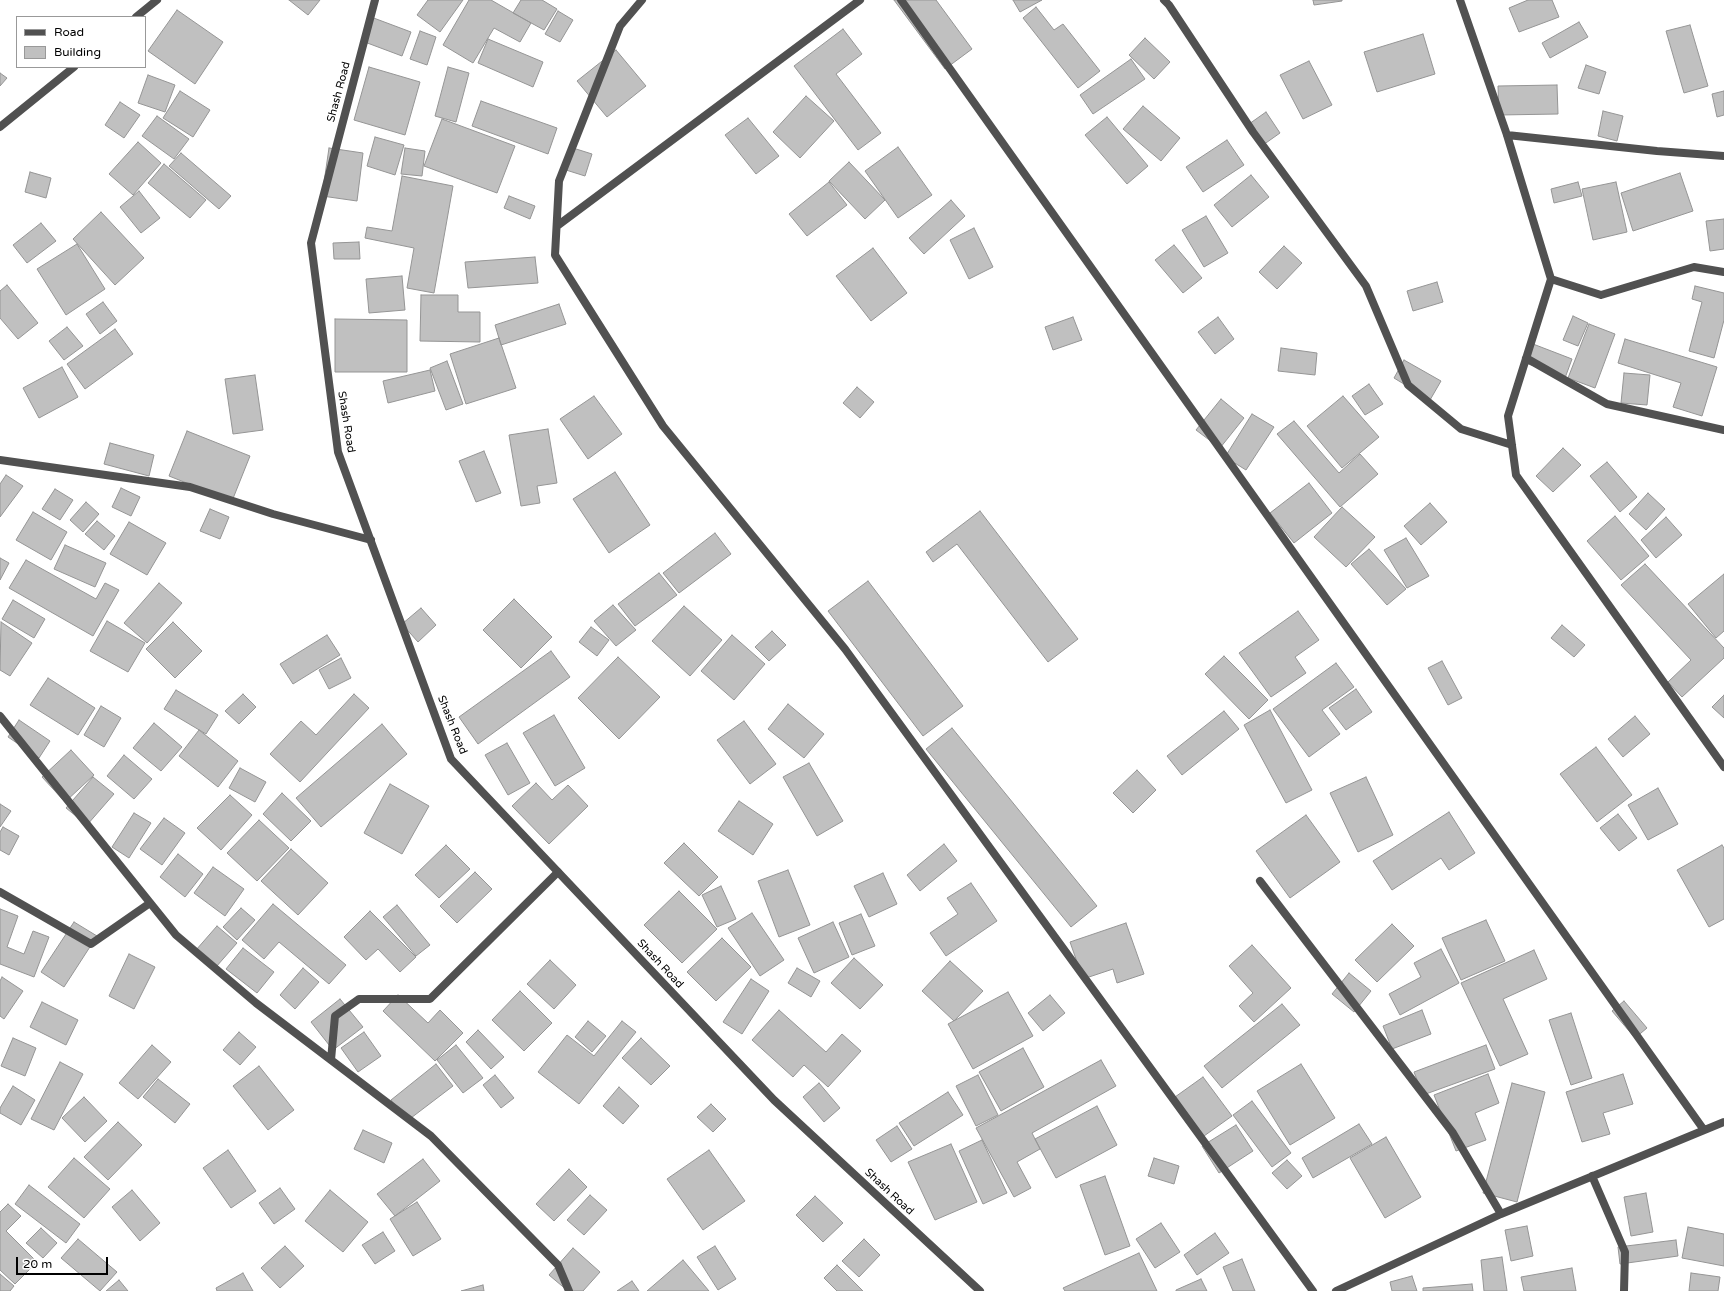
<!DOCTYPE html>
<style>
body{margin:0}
#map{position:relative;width:1724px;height:1291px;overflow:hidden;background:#fff;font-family:"Varela Round",sans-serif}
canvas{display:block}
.legend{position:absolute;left:16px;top:16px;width:130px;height:52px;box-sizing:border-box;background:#fff;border:1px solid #999;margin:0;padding:5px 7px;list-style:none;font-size:12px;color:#000}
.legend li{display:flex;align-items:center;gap:8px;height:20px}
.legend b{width:20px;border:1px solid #999}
.scale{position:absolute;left:16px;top:1257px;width:92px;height:18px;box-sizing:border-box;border:2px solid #000;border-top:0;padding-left:5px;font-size:12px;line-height:14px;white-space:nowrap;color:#000;-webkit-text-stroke:3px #fff;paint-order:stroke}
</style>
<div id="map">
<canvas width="1724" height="1291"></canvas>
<ul class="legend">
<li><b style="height:5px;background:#515151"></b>Road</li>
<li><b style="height:11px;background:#c0c0c0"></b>Building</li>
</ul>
<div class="scale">20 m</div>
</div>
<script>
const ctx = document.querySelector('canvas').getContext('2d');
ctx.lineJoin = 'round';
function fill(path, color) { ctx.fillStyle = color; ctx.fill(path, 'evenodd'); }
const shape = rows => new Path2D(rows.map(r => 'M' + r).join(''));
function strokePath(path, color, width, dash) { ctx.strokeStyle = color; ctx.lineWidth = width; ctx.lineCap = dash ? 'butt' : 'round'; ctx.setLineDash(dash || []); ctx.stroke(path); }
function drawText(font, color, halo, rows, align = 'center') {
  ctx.font = font + ' "Varela Round",sans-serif'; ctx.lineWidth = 4; ctx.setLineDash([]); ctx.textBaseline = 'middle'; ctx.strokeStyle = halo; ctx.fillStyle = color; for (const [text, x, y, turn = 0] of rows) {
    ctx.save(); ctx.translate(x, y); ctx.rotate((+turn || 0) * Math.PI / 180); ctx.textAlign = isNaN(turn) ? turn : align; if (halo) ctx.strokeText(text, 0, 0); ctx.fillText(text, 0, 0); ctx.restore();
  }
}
const building = shape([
 [289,0,320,0,308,15,289,0],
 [428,0,463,0,440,32,417,15,428,0],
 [469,0,491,0,531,23,520,42,494,28,473,63,443,45,469,0],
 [521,0,542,0,557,9,544,30,513,13,521,0],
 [894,0,936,0,972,49,945,69,894,0],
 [1013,0,1042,0,1020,12,1013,0],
 [1313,0,1342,0,1342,1,1314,5,1313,0],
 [1528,0,1552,0,1559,17,1519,32,1509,8,1528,0],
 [1036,7,1054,30,1063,24,1100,71,1078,88,1023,18,1036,7],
 [177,10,223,42,195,84,148,51,177,10],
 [558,11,573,20,560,42,545,34,558,11],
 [371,17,411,32,402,56,362,41,371,17],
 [1579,22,1588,37,1550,58,1542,43,1579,22],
 [1690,25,1708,86,1684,93,1666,31,1690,25],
 [843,29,862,54,836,74,881,133,858,150,794,66,843,29],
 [420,31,436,37,427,65,410,59,420,31],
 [1423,34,1435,74,1377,92,1364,52,1423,34],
 [1145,38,1170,62,1154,79,1129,55,1145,38],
 [488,39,543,62,533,87,478,63,488,39],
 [616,50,646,86,607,117,577,81,616,50],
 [1131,59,1145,79,1093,114,1080,95,1131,59],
 [1309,61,1332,105,1303,119,1280,75,1309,61],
 [1586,65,1606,72,1599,94,1578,88,1586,65],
 [369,67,420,82,405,135,354,120,369,67],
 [448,67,469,73,456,122,435,116,448,67],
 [0,73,7,78,0,86,0,73],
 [148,75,175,85,165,112,138,103,148,75],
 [1557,85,1558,114,1499,115,1498,86,1557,85],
 [180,91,210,110,193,137,163,118,180,91],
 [1724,91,1724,115,1717,117,1712,94,1724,91],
 [806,96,834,121,800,158,773,132,806,96],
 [481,101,557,128,548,154,472,126,481,101],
 [120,102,140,115,124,138,105,125,120,102],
 [1143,106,1180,138,1161,161,1123,129,1143,106],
 [1603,111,1623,116,1617,141,1598,136,1603,111],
 [1266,112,1280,133,1263,145,1249,124,1266,112],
 [157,116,189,139,174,159,142,136,157,116],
 [1107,117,1148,166,1127,184,1085,135,1107,117],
 [748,118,779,156,756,174,725,135,748,118],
 [442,119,515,146,497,193,424,166,442,119],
 [375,137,404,145,395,175,367,166,375,137],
 [1227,140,1244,165,1203,192,1186,167,1227,140],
 [138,142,161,163,133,195,109,174,138,142],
 [898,147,932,195,898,218,865,171,898,147],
 [329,148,363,153,357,201,322,196,329,148],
 [405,148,425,151,422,176,401,174,405,148],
 [573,148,592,154,585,176,566,170,573,148],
 [181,153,231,196,219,209,169,166,181,153],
 [849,162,885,200,865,219,829,181,849,162],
 [164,164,206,200,190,218,148,183,164,164],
 [30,172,51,178,46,198,25,192,30,172],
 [1680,173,1693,211,1633,231,1621,193,1680,173],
 [1251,175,1269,197,1232,227,1214,205,1251,175],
 [402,176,453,186,434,293,407,288,414,248,365,238,367,227,392,231,402,176],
 [829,182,847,205,807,236,789,214,829,182],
 [1578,182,1582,196,1554,203,1551,189,1578,182],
 [1616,182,1627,232,1593,240,1582,189,1616,182],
 [139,191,160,218,141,233,120,207,139,191],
 [509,196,535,206,530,219,504,208,509,196],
 [951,200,965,216,924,254,909,238,951,200],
 [101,212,144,258,115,285,73,239,101,212],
 [1206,216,1228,253,1204,267,1182,230,1206,216],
 [1724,219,1724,249,1710,251,1706,221,1724,219],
 [41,223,56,241,27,263,13,245,41,223],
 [974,228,993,267,969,279,950,240,974,228],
 [359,242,360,259,334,259,333,243,359,242],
 [77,244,105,289,66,315,37,269,77,244],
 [1174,245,1202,278,1183,293,1155,260,1174,245],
 [1284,246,1302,263,1277,289,1259,272,1284,246],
 [873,248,907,293,871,321,836,276,873,248],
 [535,257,538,283,468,288,465,262,535,257],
 [402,276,405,310,369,313,366,279,402,276],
 [1437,282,1443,302,1413,311,1407,291,1437,282],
 [7,285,38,323,18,339,0,318,0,291,7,285],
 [1695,286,1724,293,1724,320,1714,358,1689,351,1702,302,1692,299,1695,286],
 [421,295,458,295,458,312,480,312,480,342,420,341,421,295],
 [103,302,117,321,100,334,86,314,103,302],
 [559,304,566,324,501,345,495,325,559,304],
 [1573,316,1588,323,1578,346,1563,340,1573,316],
 [1073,317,1082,340,1053,350,1045,327,1073,317],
 [1218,317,1234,339,1215,354,1198,332,1218,317],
 [335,319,407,320,407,372,335,372,335,319],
 [1589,324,1615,334,1595,388,1568,378,1589,324],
 [67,327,83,346,64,360,49,341,67,327],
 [115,329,133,354,85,389,67,364,115,329],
 [499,338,516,388,466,404,450,354,499,338],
 [1625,339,1717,367,1702,416,1673,407,1681,383,1618,363,1625,339],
 [1533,344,1572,359,1565,378,1526,363,1533,344],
 [1281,348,1317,353,1315,375,1278,371,1281,348],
 [1404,360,1441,381,1430,400,1394,378,1404,360],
 [447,361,463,404,446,410,430,368,447,361],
 [62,367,78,397,39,418,23,388,62,367],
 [430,370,435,391,388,403,383,381,430,370],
 [1624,373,1650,375,1647,405,1621,403,1624,373],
 [255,375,263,430,233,434,225,379,255,375],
 [1369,384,1383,404,1365,415,1352,396,1369,384],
 [857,387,874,402,860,418,843,403,857,387],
 [594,396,622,434,588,459,560,419,594,396],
 [1343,396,1379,437,1342,468,1307,426,1343,396],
 [1221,399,1244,418,1220,448,1196,430,1221,399],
 [1252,414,1274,427,1246,470,1225,457,1252,414],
 [1294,421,1339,473,1360,454,1378,474,1340,507,1277,434,1294,421],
 [548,429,557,483,537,486,540,503,521,506,509,435,548,429],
 [187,431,250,456,232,501,169,476,187,431],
 [110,443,154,455,149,476,104,464,110,443],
 [1563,448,1581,465,1553,492,1536,476,1563,448],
 [484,451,501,493,476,502,459,461,484,451],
 [1607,462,1637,497,1620,512,1590,476,1607,462],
 [615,472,650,525,609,553,573,499,615,472],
 [6,475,23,486,0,517,0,484,6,475],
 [1309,483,1332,513,1294,543,1270,513,1309,483],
 [121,488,140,497,131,516,112,507,121,488],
 [55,489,73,500,60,520,42,509,55,489],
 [1648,493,1665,509,1646,530,1629,514,1648,493],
 [86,502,99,514,83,532,70,520,86,502],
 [1430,503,1447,522,1421,545,1404,526,1430,503],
 [1342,507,1375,537,1346,567,1314,537,1342,507],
 [210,509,229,517,220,539,200,531,210,509],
 [980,511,1078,639,1048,662,957,544,933,562,926,552,980,511],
 [33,512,67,532,51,560,16,540,33,512],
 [1615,516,1649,556,1621,580,1587,541,1615,516],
 [1666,517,1682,535,1656,558,1641,540,1666,517],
 [97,521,115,536,104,550,85,534,97,521],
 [129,522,166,543,147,575,110,554,129,522],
 [715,533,731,554,679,593,663,573,715,533],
 [1406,538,1429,576,1407,588,1384,550,1406,538],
 [65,545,106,563,95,587,54,569,65,545],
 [1369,549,1406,589,1387,605,1351,564,1369,549],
 [0,558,9,563,0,580,0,558],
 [26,560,96,599,105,583,119,590,93,636,9,588,26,560],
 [1645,564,1724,648,1724,658,1682,697,1668,682,1691,660,1621,585,1645,564],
 [659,573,677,595,635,626,618,604,659,573],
 [1724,574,1724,631,1716,638,1688,604,1724,574],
 [868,581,963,706,923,736,828,611,868,581],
 [159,583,182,603,147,643,124,623,159,583],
 [514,599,552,637,521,668,483,630,514,599],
 [13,600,45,619,34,638,2,619,13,600],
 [613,605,636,630,616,646,594,621,613,605],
 [684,606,722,640,690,676,652,641,684,606],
 [421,608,436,625,418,642,402,624,421,608],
 [1298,611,1319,640,1295,657,1306,673,1271,697,1239,653,1298,611],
 [107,621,145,643,128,672,90,651,107,621],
 [1,622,32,643,10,676,0,670,1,622],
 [173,622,202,651,175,678,146,649,173,622],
 [1562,625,1585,645,1574,657,1551,638,1562,625],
 [591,627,609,640,597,656,579,642,591,627],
 [772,631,786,645,769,661,755,647,772,631],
 [327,635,340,655,293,684,280,664,327,635],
 [732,635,765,664,734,700,701,671,732,635],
 [551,651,570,677,478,744,459,717,551,651],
 [1224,656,1268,700,1249,719,1205,674,1224,656],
 [618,657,660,697,619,739,578,698,618,657],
 [341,658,351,678,329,689,319,670,341,658],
 [1442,661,1462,698,1448,705,1428,668,1442,661],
 [1336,663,1354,687,1322,710,1340,734,1309,757,1273,709,1336,663],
 [48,678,95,708,78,735,30,705,48,678],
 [1356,689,1372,712,1346,730,1329,708,1356,689],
 [176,690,218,715,206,734,164,709,176,690],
 [243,694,256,707,239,724,225,711,243,694],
 [354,694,369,708,300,782,270,754,301,721,316,735,354,694],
 [1724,695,1724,718,1712,707,1724,695],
 [788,704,824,734,804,758,768,729,788,704],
 [101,706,121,718,104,747,84,735,101,706],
 [1270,710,1312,790,1286,803,1244,725,1270,710],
 [1224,711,1239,729,1182,775,1167,756,1224,711],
 [554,715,585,768,555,786,523,733,554,715],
 [1635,716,1650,734,1623,757,1608,739,1635,716],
 [19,720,50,741,39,758,8,737,19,720],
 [744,721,776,764,750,784,717,740,744,721],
 [154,723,182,747,161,771,133,748,154,723],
 [382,724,407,754,321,827,296,798,382,724],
 [952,728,1097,906,1071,927,926,749,952,728],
 [199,730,238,761,218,787,179,756,199,730],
 [507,743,530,783,508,795,485,755,507,743],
 [1596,747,1632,795,1597,822,1560,774,1596,747],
 [71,750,94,775,65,802,42,777,71,750],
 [124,755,152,779,134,799,107,776,124,755],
 [809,763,843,821,817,836,783,777,809,763],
 [240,768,266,782,255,802,229,788,240,768],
 [1137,770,1156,790,1133,813,1113,793,1137,770],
 [93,777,114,794,87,825,66,808,93,777],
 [1366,777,1393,835,1358,852,1330,793,1366,777],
 [536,783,552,800,568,785,588,806,549,844,512,806,536,783],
 [390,784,429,806,402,854,364,833,390,784],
 [1658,788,1678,824,1648,840,1628,805,1658,788],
 [282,793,311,821,291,841,263,814,282,793],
 [230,795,252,815,221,850,197,828,230,795],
 [739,801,773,824,753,855,718,831,739,801],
 [0,804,11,811,0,827,0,804],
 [1449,812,1475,853,1449,870,1441,858,1392,890,1373,861,1449,812],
 [134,813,151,823,129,858,112,847,134,813],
 [1618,814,1637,838,1619,851,1600,828,1618,814],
 [1306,815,1340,862,1290,898,1256,851,1306,815],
 [164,818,185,833,162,865,140,849,164,818],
 [259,820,289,848,257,881,227,853,259,820],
 [3,827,19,836,9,855,0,850,0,832,3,827],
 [684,843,718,877,699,896,664,863,684,843],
 [944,844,957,861,920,891,907,875,944,844],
 [446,845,470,869,439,898,415,875,446,845],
 [1722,845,1724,848,1724,919,1709,927,1677,870,1722,845],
 [291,849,328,883,298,915,261,881,291,849],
 [178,854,203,874,185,897,160,877,178,854],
 [213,867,244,889,225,916,194,893,213,867],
 [788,870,810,925,779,937,758,881,788,870],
 [475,872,492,889,457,923,440,906,475,872],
 [883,873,897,904,869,917,854,886,883,873],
 [971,883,997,921,946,956,930,933,958,914,947,898,971,883],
 [721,886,736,919,717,927,702,895,721,886],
 [679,891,717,929,682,963,644,925,679,891],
 [273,904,346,965,329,984,279,942,264,959,242,940,273,904],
 [397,905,430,945,416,956,383,917,397,905],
 [241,908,255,920,237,940,223,927,241,908],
 [0,909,18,916,7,947,24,954,33,931,49,937,34,977,0,964,0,909],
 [370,911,416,957,400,972,378,949,366,960,344,937,370,911],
 [752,913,784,960,760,976,728,928,752,913],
 [861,914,875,946,852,955,839,923,861,914],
 [1486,920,1505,961,1461,980,1442,938,1486,920],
 [74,922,97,936,64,987,41,972,74,922],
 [833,922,849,957,814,973,798,938,833,922],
 [1126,923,1144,974,1117,983,1113,969,1083,979,1070,942,1126,923],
 [1392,924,1414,946,1377,982,1355,960,1392,924],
 [217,926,237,943,216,967,196,950,217,926],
 [722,938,751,967,716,1001,687,972,722,938],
 [1252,945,1291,988,1254,1022,1239,1006,1253,993,1229,966,1252,945],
 [243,948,274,972,257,993,226,969,243,948],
 [1441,949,1459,983,1400,1015,1389,994,1421,977,1414,963,1441,949],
 [1534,950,1547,979,1503,999,1528,1054,1500,1066,1461,983,1534,950],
 [129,954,155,967,134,1009,109,996,129,954],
 [854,958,883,985,860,1009,831,983,854,958],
 [550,960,576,985,554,1009,527,984,550,960],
 [950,961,983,991,954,1021,922,991,950,961],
 [303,968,319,982,295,1009,280,995,303,968],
 [797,968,820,981,811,997,788,983,797,968],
 [1349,973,1371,991,1354,1012,1332,994,1349,973],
 [2,977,23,991,4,1019,0,1016,0,981,2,977],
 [751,979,769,991,742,1034,723,1022,751,979],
 [520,991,552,1023,524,1051,492,1020,520,991],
 [1008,992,1033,1036,973,1069,948,1024,1008,992],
 [398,995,428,1023,440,1010,463,1033,435,1061,383,1011,398,995],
 [1050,995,1065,1013,1043,1031,1028,1013,1050,995],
 [340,999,363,1027,333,1050,311,1022,340,999],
 [1624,1001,1647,1028,1635,1038,1612,1011,1624,1001],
 [42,1002,78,1020,66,1045,30,1027,42,1002],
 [1282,1004,1300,1025,1222,1088,1204,1066,1282,1004],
 [779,1010,826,1052,842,1034,861,1051,828,1087,804,1065,793,1077,752,1040,779,1010],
 [1422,1010,1431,1034,1392,1049,1383,1026,1422,1010],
 [1571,1013,1592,1078,1571,1085,1549,1020,1571,1013],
 [588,1021,606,1036,592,1052,575,1037,588,1021],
 [622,1021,636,1032,579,1104,538,1072,567,1035,594,1056,622,1021],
 [478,1030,504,1057,491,1069,466,1042,478,1030],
 [239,1032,256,1047,240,1065,223,1050,239,1032],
 [364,1032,381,1056,358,1072,341,1048,364,1032],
 [13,1038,36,1048,25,1076,1,1066,13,1038],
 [641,1038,670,1066,651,1085,622,1058,641,1038],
 [152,1045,171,1062,138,1099,119,1083,152,1045],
 [456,1045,483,1078,463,1093,437,1060,456,1045],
 [1486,1045,1495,1069,1423,1095,1414,1072,1486,1045],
 [1023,1048,1044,1087,1001,1111,979,1072,1023,1048],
 [1101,1060,1116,1086,1032,1133,1040,1149,1017,1162,1031,1188,1014,1197,976,1128,1101,1060],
 [60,1062,83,1074,54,1130,31,1119,60,1062],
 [436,1064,453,1086,407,1121,391,1100,436,1064],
 [1301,1064,1335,1118,1290,1145,1257,1091,1301,1064],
 [259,1066,294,1110,268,1130,233,1086,259,1066],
 [1488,1074,1499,1103,1475,1113,1486,1140,1456,1151,1434,1095,1488,1074],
 [1623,1074,1633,1104,1603,1113,1610,1134,1582,1142,1566,1092,1623,1074],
 [495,1075,514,1098,501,1108,483,1085,495,1075],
 [978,1075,998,1115,976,1126,956,1086,978,1075],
 [1203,1077,1232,1116,1204,1136,1175,1097,1203,1077],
 [158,1079,190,1104,175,1123,143,1097,158,1079],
 [819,1083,840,1108,824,1122,803,1097,819,1083],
 [1512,1083,1545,1092,1517,1202,1483,1193,1512,1083],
 [13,1086,35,1100,21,1125,0,1113,0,1108,13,1086],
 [619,1087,639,1106,623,1124,603,1106,619,1087],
 [948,1092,963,1115,914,1146,899,1123,948,1092],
 [84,1097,107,1121,85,1142,62,1118,84,1097],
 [1252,1101,1291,1153,1272,1167,1233,1115,1252,1101],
 [711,1104,726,1119,713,1132,697,1117,711,1104],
 [1097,1106,1117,1145,1056,1178,1035,1139,1097,1106],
 [118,1122,142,1145,108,1180,84,1157,118,1122],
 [1359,1124,1372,1144,1313,1178,1302,1158,1359,1124],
 [1236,1125,1253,1151,1219,1173,1202,1146,1236,1125],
 [897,1126,912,1149,891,1162,876,1140,897,1126],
 [363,1130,392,1143,384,1163,354,1149,363,1130],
 [1386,1137,1421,1197,1385,1218,1350,1158,1386,1137],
 [982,1140,1007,1193,983,1204,959,1151,982,1140],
 [951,1144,977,1202,935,1220,908,1162,951,1144],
 [228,1150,256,1191,231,1208,203,1168,228,1150],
 [709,1150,745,1201,703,1230,667,1179,709,1150],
 [74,1158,110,1189,84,1218,48,1187,74,1158],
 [1154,1158,1179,1166,1174,1184,1148,1176,1154,1158],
 [423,1159,440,1181,395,1216,377,1194,423,1159],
 [1287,1160,1302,1176,1287,1189,1272,1173,1287,1160],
 [569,1169,587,1187,554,1221,536,1204,569,1169],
 [1105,1176,1130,1246,1105,1255,1080,1185,1105,1176],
 [29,1185,80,1224,66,1243,15,1204,29,1185],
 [280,1188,295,1209,274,1224,259,1203,280,1188],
 [132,1190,160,1223,140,1241,112,1207,132,1190],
 [330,1190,368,1222,343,1252,305,1221,330,1190],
 [1646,1193,1653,1232,1631,1236,1624,1197,1646,1193],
 [590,1195,607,1210,584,1235,567,1220,590,1195],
 [815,1196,843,1223,823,1242,796,1215,815,1196],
 [417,1202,441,1239,413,1256,390,1219,417,1202],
 [8,1204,21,1216,6,1231,37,1262,15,1284,0,1270,0,1212,8,1204],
 [1161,1223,1180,1252,1155,1268,1136,1239,1161,1223],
 [1527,1226,1533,1256,1511,1261,1505,1230,1527,1226],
 [1688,1227,1724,1234,1724,1266,1682,1258,1688,1227],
 [41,1228,57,1243,43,1258,26,1243,41,1228],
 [383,1232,395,1251,375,1264,362,1245,383,1232],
 [1215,1233,1229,1253,1197,1275,1184,1255,1215,1233],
 [78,1239,117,1272,100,1291,61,1258,78,1239],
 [864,1239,880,1255,859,1277,842,1261,864,1239],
 [1676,1240,1678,1256,1620,1264,1618,1247,1676,1240],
 [285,1246,304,1266,280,1288,261,1268,285,1246],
 [715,1246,736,1279,718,1290,697,1257,715,1246],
 [573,1248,600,1272,583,1291,568,1291,549,1275,573,1248],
 [1139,1253,1157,1291,1065,1291,1063,1288,1139,1253],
 [1502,1257,1507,1291,1484,1291,1481,1260,1502,1257],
 [1242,1259,1255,1291,1233,1291,1223,1267,1242,1259],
 [683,1260,709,1291,647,1291,683,1260],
 [837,1265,863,1291,837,1291,824,1278,837,1265],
 [1572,1268,1576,1291,1524,1291,1521,1277,1572,1268],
 [243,1273,253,1291,217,1291,216,1288,243,1273],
 [1691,1273,1720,1277,1718,1291,1689,1291,1691,1273],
 [0,1274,14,1286,10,1291,0,1291,0,1274],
 [1412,1276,1417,1291,1392,1291,1390,1282,1412,1276],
 [1201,1279,1207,1291,1176,1291,1176,1290,1201,1279],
 [119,1280,128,1291,106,1291,119,1280],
 [632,1281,639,1291,617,1291,632,1281],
 [1472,1284,1473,1291,1423,1291,1423,1288,1472,1284],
 [483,1285,484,1291,461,1291,483,1285]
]);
fill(building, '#c0c0c0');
strokePath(building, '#959595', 1);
strokePath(shape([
 [642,0,620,26,559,181,555,255,663,426,845,649,1313,1291],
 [901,0,1704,1130],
 [1164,0,1169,5,1253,132,1366,286,1408,385,1461,429,1512,445],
 [1460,0,1507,135,1551,279,1508,416,1516,475,1724,767],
 [136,17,157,0],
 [0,127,74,67],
 [1507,135,1657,151,1724,156],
 [557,226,860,0],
 [1551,279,1601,295,1694,267,1724,272],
 [1526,358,1607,404,1724,430],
 [0,460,190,487,273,514,371,540],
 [0,716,176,935,256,1003,431,1136,558,1265,569,1291],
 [1260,881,1453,1133,1501,1214],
 [0,892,91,944,150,903],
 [331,1060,335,1016,359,999,430,999,558,872],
 [1592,1176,1625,1252,1624,1291],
 [1336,1291,1501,1214,1724,1122]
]), '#515151', 8);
strokePath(shape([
 [375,0,311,243,338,452,451,759,774,1100,980,1291]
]), '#515151', 8);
drawText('11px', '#000', '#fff', [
 ["Shash Road",339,92,-75],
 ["Shash Road",346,422,81],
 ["Shash Road",452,725,68],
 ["Shash Road",660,964,47],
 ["Shash Road",889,1192,43]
]);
</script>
